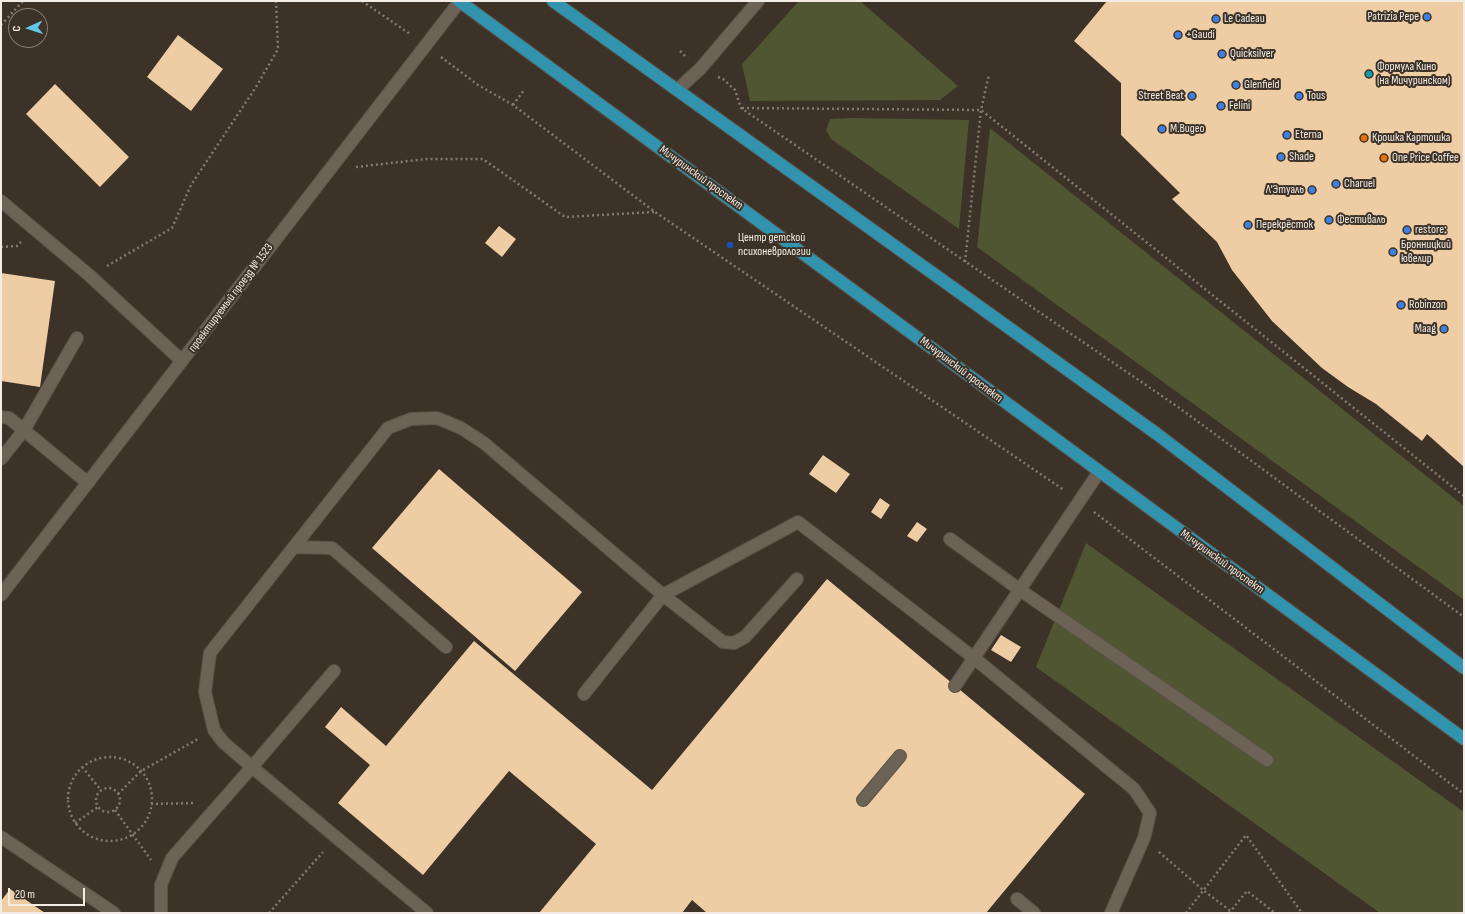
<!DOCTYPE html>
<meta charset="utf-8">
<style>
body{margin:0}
#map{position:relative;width:1465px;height:914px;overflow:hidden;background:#3c3227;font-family:"Sofia Sans Condensed",sans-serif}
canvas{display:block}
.frame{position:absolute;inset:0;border:2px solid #f3ece5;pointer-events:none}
.north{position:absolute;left:8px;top:8px;width:40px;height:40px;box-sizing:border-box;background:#3c3227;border:1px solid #857c73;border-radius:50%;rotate:267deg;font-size:11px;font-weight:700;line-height:16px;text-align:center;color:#f3ece5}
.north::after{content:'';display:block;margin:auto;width:14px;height:18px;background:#5cc7e8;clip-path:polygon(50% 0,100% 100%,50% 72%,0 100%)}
.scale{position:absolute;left:8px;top:888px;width:77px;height:18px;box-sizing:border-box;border:2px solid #f3ece5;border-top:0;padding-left:5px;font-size:12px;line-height:14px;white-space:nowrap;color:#f3ece5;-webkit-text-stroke:3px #3c3227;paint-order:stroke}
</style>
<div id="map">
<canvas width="1465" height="914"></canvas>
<div class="frame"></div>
<div class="north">С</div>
<div class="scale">20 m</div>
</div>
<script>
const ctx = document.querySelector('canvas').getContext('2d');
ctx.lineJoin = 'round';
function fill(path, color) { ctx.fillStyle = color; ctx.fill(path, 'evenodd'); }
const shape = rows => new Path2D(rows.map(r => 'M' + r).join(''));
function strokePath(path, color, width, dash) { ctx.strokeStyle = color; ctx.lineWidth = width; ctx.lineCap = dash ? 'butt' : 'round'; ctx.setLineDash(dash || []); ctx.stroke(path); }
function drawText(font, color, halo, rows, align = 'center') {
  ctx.font = font + ' "Sofia Sans Condensed",sans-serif'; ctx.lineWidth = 4; ctx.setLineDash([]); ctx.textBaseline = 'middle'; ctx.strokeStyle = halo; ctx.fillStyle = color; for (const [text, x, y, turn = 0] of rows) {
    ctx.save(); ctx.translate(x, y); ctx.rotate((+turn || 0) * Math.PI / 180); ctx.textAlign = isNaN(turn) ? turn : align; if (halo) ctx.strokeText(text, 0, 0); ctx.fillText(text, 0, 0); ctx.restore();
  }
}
fill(shape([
 [799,1,860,1,958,86,940,100,750,101,742,64],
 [851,118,969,120,959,229,831,139,826,130,830,119],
 [990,128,1464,506,1464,600,977,247],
 [1086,543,1464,812,1464,913,1380,913,1036,667]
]), '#505532');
fill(shape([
 [1107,1,1464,1,1464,467,1427,434,1422,441,1376,404,1348,387,1322,368,1272,321,1232,270,1217,242,1172,199,1180,193,1121,135,1121,83,1074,41],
 [178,35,223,69,191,111,147,77],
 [55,84,129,157,100,187,26,114],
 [499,226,516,239,502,257,485,243],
 [1,273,55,281,40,387,1,381],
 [823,455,850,474,836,493,809,474],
 [439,469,582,592,515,671,372,548],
 [880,498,890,505,881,519,871,512],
 [917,522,927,529,917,542,907,536],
 [827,579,1085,794,986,913,707,913,692,900,682,913,539,913,596,844,509,771,423,875,338,803,370,765,325,727,341,707,386,746,474,641,652,790],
 [1001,635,1021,647,1011,662,991,650],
 [10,889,45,913,1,913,1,901]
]), '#eecda4');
const lane = shape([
 [1,201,89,275,182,361],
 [1,417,9,418,88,483],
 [1,459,24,430,77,338],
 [950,539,1020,590,1267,760],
 [294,547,332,548,446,647],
 [334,671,252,767,223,742,214,730,205,692,210,653,388,428,411,419,437,418,461,428,484,443,663,595,723,642,734,643,745,637,797,579],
 [955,686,1099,472],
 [584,694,663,595,798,522,974,658,1134,789,1150,813,1144,838,1111,913],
 [863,800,900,756],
 [1,837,114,913],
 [1017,899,1034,913],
 [161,913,161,885,172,858,252,767,427,913]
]);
const street = shape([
 [677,90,700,69,758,1],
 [1,595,460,1]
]);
const primary = shape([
 [459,1,1464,739],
 [553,1,1157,434,1464,668]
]);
strokePath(lane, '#595147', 14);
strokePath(street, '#595147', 14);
strokePath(primary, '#595147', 14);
strokePath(shape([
 [362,1,410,34],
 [1,25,23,1],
 [680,51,685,56],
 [441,57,478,85,513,105,655,212,1064,490],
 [718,77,723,79,735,90,741,108,1178,407,1464,617],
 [513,105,524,90],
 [742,108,981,110,1464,496],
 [356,167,426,159,483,159,565,217,654,212],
 [1,247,17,246,21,242],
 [965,262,981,110,989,74],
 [107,266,172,228,191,185,256,87,278,49,276,1],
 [1094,512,1464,794],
 '68 799a42 42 0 1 1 84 0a42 42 0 1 1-84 0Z',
 [82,767,101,790],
 '96 800a12 12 0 1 1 24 0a12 12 0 1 1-24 0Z',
 [118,794,141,771,198,739],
 [151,804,195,803],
 [115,810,151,860],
 [75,823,98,807],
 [1159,852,1203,890,1233,913],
 [269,913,323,852],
 [1186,913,1246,835,1302,913],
 [1229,913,1247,891,1275,913]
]), '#837a71', 2.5, [2, 3]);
strokePath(lane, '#6d6256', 12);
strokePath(street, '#6d6256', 12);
strokePath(primary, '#3193ae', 12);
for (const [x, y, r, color] of [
 [1427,17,4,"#3f7fe0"],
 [1216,19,4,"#3f7fe0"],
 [1178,35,4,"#3f7fe0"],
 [1222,54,4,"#3f7fe0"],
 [1369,74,4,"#0f9aa8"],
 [1236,85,4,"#3f7fe0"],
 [1192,96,4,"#3f7fe0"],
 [1299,96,4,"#3f7fe0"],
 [1221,106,4,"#3f7fe0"],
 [1162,129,4,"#3f7fe0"],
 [1287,135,4,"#3f7fe0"],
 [1364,138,4,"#e8710a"],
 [1281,157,4,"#3f7fe0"],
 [1384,158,4,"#e8710a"],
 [1336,184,4,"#3f7fe0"],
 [1312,190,4,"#3f7fe0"],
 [1329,220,4,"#3f7fe0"],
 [1248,225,4,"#3f7fe0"],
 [1407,230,4,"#3f7fe0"],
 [730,245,4,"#1a4fb4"],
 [1393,252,4,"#3f7fe0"],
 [1401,305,4,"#3f7fe0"],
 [1444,329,4,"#3f7fe0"]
]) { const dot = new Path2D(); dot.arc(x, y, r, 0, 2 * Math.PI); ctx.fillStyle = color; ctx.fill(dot); strokePath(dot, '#3c3227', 1.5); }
drawText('12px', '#f3ece5', '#3c3227', [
 ["Patrizia Pepe",1419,17,"right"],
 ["Le Cadeau",1224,19],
 ["+Gaudi",1186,35],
 ["Quicksilver",1230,54],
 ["Формула Кино",1377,67],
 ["(на Мичуринском)",1377,81],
 ["Glenfield",1244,85],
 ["Street Beat",1184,96,"right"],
 ["Tous",1307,96],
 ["Felini",1229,106],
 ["М.Видео",1170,129],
 ["Eterna",1295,135],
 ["Крошка Картошка",1372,138],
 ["Shade",1289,157],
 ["One Price Coffee",1392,158],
 ["Charuel",1344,184],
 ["Л'Этуаль",1304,190,"right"],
 ["Фестиваль",1337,220],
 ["Перекрёсток",1256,225],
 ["restore:",1415,230],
 ["Центр детской",738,238],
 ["психоневрологии",738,252],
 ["Бронницкий",1401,245],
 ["ювелир",1401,259],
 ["Robinzon",1409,305],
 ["Maag",1436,329,"right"]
], 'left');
drawText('12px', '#f3ece5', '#3c3227', [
 ["Мичуринский проспект",701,178,36],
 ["проектируемый проезд № 1523",231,298,-53],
 ["Мичуринский проспект",961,370,37],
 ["Мичуринский проспект",1222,562,36]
]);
</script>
